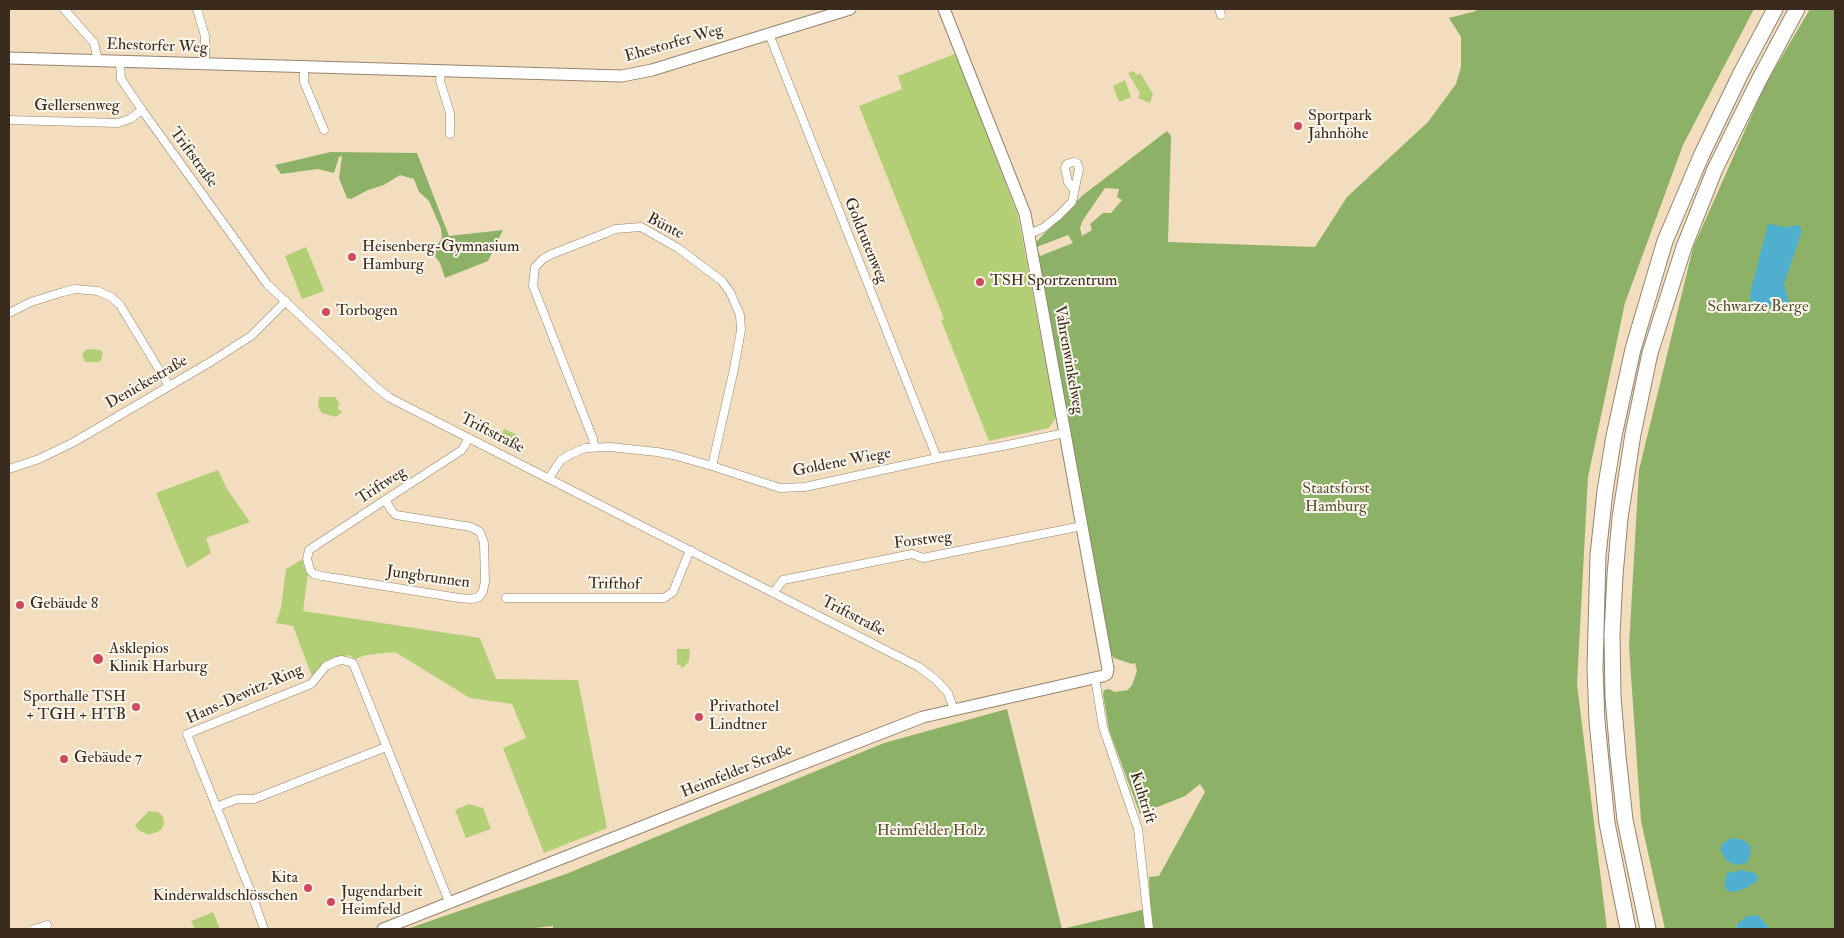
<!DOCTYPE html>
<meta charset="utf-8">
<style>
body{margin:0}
#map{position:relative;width:1844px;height:938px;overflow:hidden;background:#f2ddbe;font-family:"IM FELL Double Pica",serif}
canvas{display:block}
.frame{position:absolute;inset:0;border:10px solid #3b2a1e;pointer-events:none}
</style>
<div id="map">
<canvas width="1844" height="938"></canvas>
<div class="frame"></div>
</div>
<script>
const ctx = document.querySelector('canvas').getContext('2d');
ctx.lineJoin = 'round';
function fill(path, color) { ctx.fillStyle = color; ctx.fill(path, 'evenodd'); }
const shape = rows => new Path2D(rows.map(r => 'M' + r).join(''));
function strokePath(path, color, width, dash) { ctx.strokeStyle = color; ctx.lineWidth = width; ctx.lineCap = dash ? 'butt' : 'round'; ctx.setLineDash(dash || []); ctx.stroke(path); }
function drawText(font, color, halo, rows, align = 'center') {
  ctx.font = font + ' "IM FELL Double Pica",serif'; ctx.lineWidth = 4; ctx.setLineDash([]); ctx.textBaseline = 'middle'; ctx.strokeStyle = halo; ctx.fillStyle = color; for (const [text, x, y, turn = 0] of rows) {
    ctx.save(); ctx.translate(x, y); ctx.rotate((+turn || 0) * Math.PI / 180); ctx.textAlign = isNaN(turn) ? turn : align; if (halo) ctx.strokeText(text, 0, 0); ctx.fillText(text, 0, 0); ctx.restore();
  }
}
fill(shape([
 [957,53,1018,216,1056,418,1049,428,989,441,941,320,944,319,859,106,902,89,898,76],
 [1133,71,1137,75,1140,73,1153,94,1150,103,1138,98,1140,93,1128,73],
 [1125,80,1131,97,1119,102,1113,86],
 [306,247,324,291,302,299,285,256],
 [87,349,100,350,103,354,100,362,85,362,82,354],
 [319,397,335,397,340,404,338,405,338,409,342,412,336,417,322,413,318,407],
 [504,429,517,435,510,449,498,443],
 [218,470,227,489,250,522,206,538,211,553,187,568,156,493],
 [303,559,303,565,308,573,303,611,480,638,496,679,578,680,607,828,544,853,503,748,526,738,512,704,470,698,395,652,366,655,355,659,349,655,338,657,326,662,312,676,293,626,276,623,281,608,286,569],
 [677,649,690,649,689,661,684,667,681,668,681,665,677,665],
 [469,804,483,808,491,829,466,838,455,810],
 [149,811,158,812,162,815,164,821,163,827,159,831,149,835,138,830,135,825],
 [213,912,220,929,195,929,191,921]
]), '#b2cf76');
fill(shape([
 [1477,9,1754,9,1683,145,1625,303,1588,477,1577,684,1607,929,553,929,553,926,526,929,407,929,566,874,884,743,1007,709,1062,929,1142,910,1150,906,1149,877,1159,876,1205,792,1200,784,1185,796,1140,814,1109,730,1103,694,1104,690,1109,689,1115,692,1128,690,1132,685,1137,671,1135,663,1132,664,1114,658,1109,651,1037,255,1037,241,1083,195,1167,131,1171,136,1168,242,1315,247,1347,197,1428,122,1456,84,1461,67,1461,37,1449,18,1476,11],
 [1105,188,1119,189,1117,197,1122,200,1111,213,1103,213,1090,224,1092,230,1082,236,1080,228,1083,220],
 [1068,235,1073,243,1040,256,1037,247],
 [1810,9,1835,9,1835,929,1770,929,1761,918,1737,924,1736,929,1665,929,1641,821,1629,646,1639,470,1693,248,1765,85],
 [331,152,417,153,449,236,503,230,488,261,445,278,440,263,434,255,438,244,442,238,441,229,429,201,419,192,414,179,400,175,384,185,368,190,351,199,347,198,339,178,342,156,339,157,334,173,318,169,281,174,275,165]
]), '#8db267');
fill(shape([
 [1768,224,1786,227,1799,225,1802,231,1784,284,1789,303,1770,307,1751,304,1750,294],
 [1732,838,1744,840,1751,847,1750,855,1747,863,1735,865,1726,860,1720,849,1723,843],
 [1743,870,1754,873,1758,876,1757,881,1748,887,1736,892,1728,891,1724,886,1727,873],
 [1756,915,1761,918,1770,929,1736,929,1737,924,1747,916]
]), '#50afcf');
const street = shape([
 [64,9,94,43,98,61],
 [197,9,205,36,205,65],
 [1219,9,1221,15],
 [769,34,937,458],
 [120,62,121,79,142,110,267,284,376,387,390,398,919,667,936,680,948,693,954,710],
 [304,68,304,82,324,130],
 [441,72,440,81,450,113,450,134],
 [9,120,118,123,130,119,142,110],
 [1029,234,1043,228,1058,216,1072,202,1079,169,1077,163,1073,162,1067,164,1065,168,1068,182,1074,190],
 [9,313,31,302,63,292,75,289,98,291,111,297,120,305,169,386],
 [594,447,593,439,533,286,535,267,543,259,552,254,606,233,615,229,641,227,678,248,722,281,730,292,740,315,741,330,734,369,712,466],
 [9,469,39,459,74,442,212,361,251,336,286,301],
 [549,478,561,460,569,455,585,448,610,447,657,452,673,455,712,466,780,488,805,487,937,458,1003,446,1065,433],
 [385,500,392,511,396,515,471,527,480,532,484,543,485,581,483,591,479,597,471,599,459,598,322,576,314,574,310,570,307,559,309,550,312,548,385,500,462,450,469,438],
 [774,592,783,580,912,554,923,558,1082,526],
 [506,598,664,598,673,592,690,550],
 [1095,678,1103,727,1138,829,1149,929],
 [216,807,237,799,254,799,262,796,386,747],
 [34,929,47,925],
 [264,929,252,895,187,734,311,684,326,666,337,661,342,660,353,663,450,904]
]);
const secondary = shape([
 [9,58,622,76,652,70,850,9],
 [383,929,717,797,923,717,1103,676,1107,674,1108,669,1025,214,944,9]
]);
const highway = shape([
 [1628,929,1607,823,1597,721,1595,668,1598,555,1605,491,1614,436,1633,349,1665,241,1702,154,1741,73,1775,9],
 [1648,929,1625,820,1618,756,1613,697,1612,635,1615,575,1620,518,1633,434,1650,353,1684,247,1715,169,1759,80,1797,9]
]);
strokePath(street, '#96846e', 9);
strokePath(secondary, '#96846e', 13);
strokePath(highway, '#96846e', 17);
strokePath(street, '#fff', 8);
strokePath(secondary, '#fff', 11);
strokePath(highway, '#fff', 15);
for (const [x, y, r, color] of [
 [1298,126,5,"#d1495b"],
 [352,257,5,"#d1495b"],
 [980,282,5,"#d1495b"],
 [326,312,5,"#d1495b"],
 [20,605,5,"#d1495b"],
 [98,659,6,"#d1495b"],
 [136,707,5,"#d1495b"],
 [699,717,5,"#d1495b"],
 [64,759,5,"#d1495b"],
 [308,888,5,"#d1495b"],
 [331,902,5,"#d1495b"]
]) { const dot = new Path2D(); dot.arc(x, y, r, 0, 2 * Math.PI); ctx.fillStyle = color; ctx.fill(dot); strokePath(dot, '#fbf7ec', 2); }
drawText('16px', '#3b2a1e', '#fbf7ec', [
 ["Ehestorfer Weg",674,44,-16],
 ["Ehestorfer Weg",157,47,2],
 ["Gellersenweg",77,107],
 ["Triftstraße",193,158,54],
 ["Bünte",665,227,27],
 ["Goldrutenweg",865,241,68],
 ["Vahrenwinkelweg",1068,360,80],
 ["Denickestraße",147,383,-30],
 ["Triftstraße",492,434,27],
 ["Goldene Wiege",842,463,-11],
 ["Triftweg",382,486,-33],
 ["Forstweg",923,541,-7],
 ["Jungbrunnen",428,578,8],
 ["Trifthof",614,585,1],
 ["Triftstraße",853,617,27],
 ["Hans-Dewitz-Ring",245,695,-24],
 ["Heimfelder Straße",737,772,-22],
 ["Kuhtrift",1142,798,72]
]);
drawText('16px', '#3b2a1e', '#fbf7ec', [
 ["Sportpark",1308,117],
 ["Jahnhöhe",1308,135],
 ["Heisenberg-Gymnasium",362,248],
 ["Hamburg",362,266],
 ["TSH Sportzentrum",990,282],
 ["Torbogen",336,312],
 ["Gebäude 8",30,605],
 ["Asklepios",109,650],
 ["Klinik Harburg",109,668],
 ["Sporthalle TSH",126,698,"right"],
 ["+ TGH + HTB",126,716,"right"],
 ["Privathotel",709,708],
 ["Lindtner",709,726],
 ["Gebäude 7",74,759],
 ["Kita",298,879,"right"],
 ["Kinderwaldschlösschen",298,897,"right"],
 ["Jugendarbeit",341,893],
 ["Heimfeld",341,911]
], 'left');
drawText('16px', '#595334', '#fbf7ec', [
 ["Schwarze Berge",1758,308],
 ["Staatsforst",1336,490],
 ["Hamburg",1336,508],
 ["Heimfelder Holz",931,832]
]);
</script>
